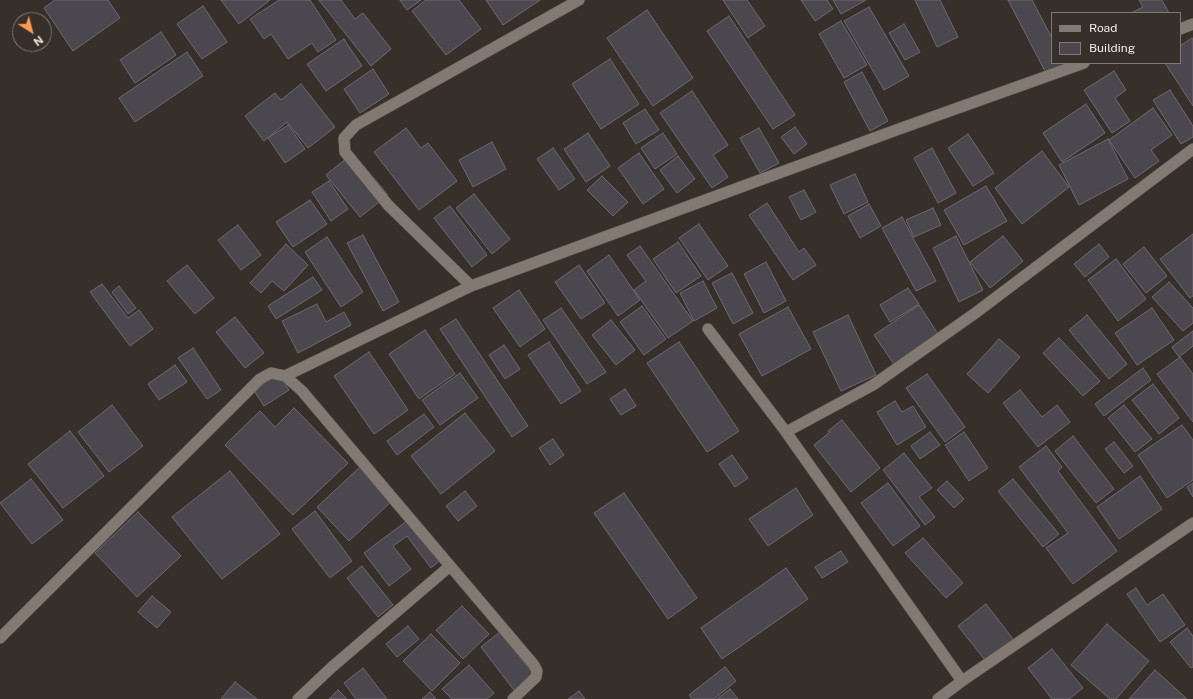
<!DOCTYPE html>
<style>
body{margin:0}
#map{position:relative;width:1193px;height:699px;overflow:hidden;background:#37302a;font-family:"Public Sans",sans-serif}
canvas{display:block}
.legend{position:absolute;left:1051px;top:12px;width:130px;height:52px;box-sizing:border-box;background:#37302a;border:1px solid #807a75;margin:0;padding:5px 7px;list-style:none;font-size:12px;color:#eeeae6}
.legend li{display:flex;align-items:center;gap:8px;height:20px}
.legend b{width:20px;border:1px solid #807a75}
.north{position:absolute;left:12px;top:12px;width:40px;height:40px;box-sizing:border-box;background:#37302a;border:1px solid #807a75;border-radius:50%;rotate:144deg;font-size:11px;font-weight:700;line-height:16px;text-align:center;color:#eeeae6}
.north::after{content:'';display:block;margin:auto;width:14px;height:18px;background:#fe9c57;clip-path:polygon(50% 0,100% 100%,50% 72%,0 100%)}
</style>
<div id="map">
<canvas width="1193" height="699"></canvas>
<ul class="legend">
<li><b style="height:5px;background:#817972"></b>Road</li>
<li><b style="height:11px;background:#4b474f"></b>Building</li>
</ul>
<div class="north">N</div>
</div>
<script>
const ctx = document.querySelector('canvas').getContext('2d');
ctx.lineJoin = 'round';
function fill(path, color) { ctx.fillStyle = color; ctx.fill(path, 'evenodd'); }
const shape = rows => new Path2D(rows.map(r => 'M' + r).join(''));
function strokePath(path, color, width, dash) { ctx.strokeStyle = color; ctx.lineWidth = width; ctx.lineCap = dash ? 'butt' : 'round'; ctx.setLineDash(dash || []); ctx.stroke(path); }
const building = shape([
 [55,0,108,0,120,18,73,51,44,8,55,0],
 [221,0,270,0,239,24,221,0],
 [279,0,310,0,336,40,318,52,312,43,288,59,271,34,264,39,250,19,279,0],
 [319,0,341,0,355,19,363,13,391,49,371,66,319,0],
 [400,0,421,0,407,10,400,0],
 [426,0,459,0,481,29,446,55,412,11,426,0],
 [486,0,540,0,503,25,486,0],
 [723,0,747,0,765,26,748,38,723,0],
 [801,0,827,0,833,9,815,21,801,0],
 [833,0,866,0,841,14,833,0],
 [915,0,940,0,958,37,937,47,915,0],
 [1008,0,1032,0,1052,38,1052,63,1074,63,1048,77,1008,0],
 [1139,0,1162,0,1169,13,1131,13,1143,7,1139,0],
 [203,6,227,42,202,59,177,24,203,6],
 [869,7,909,76,884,90,844,21,869,7],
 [647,10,693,78,653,106,607,38,647,10],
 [729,16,795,115,773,129,707,31,729,16],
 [841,21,867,65,844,78,819,34,841,21],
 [904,24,920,52,905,60,889,33,904,24],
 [161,32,176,55,135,83,120,60,161,32],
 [1192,38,1193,40,1193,106,1165,63,1180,63,1180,46,1192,38],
 [344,39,362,66,326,91,307,64,344,39],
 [187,52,203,76,135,122,119,98,187,52],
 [610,59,639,104,601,129,572,84,610,59],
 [373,69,389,94,360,113,344,89,373,69],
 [1114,71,1126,90,1115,98,1130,121,1112,133,1084,90,1114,71],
 [862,72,888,121,870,131,844,82,862,72],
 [301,84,335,127,308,148,287,122,264,141,245,116,275,93,281,100,301,84],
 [1170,90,1193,126,1193,137,1181,144,1153,100,1170,90],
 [692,91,728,145,713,155,728,177,712,188,660,113,692,91],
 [1086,104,1105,133,1062,162,1043,133,1086,104],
 [1153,108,1172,135,1151,150,1159,161,1135,178,1109,140,1153,108],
 [645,109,659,130,636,144,623,123,645,109],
 [288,125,305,149,285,163,268,138,288,125],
 [795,127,807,144,794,154,781,137,795,127],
 [406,128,421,148,428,143,457,181,419,210,374,152,406,128],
 [759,128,779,163,760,173,740,138,759,128],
 [588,133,610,166,586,182,564,149,588,133],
 [663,133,677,154,655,169,641,148,663,133],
 [968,134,994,173,973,186,948,148,968,134],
 [1108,139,1128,179,1079,205,1059,165,1108,139],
 [492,142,506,169,473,187,459,160,492,142],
 [553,148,575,179,559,190,537,159,553,148],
 [932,148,956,193,938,203,914,158,932,148],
 [1042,151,1069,187,1022,224,995,188,1042,151],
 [353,153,388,195,360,217,326,175,353,153],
 [639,153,664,189,643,204,618,168,639,153],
 [678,156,695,179,677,193,660,170,678,156],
 [855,174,868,202,844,214,830,185,855,174],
 [602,176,628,202,613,216,587,190,602,176],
 [329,181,348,209,331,221,312,192,329,181],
 [986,186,1007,221,964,245,944,210,986,186],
 [804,190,816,212,801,220,789,197,804,190],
 [474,194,510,239,492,254,456,208,474,194],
 [310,200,327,224,293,247,276,222,310,200],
 [767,203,799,252,804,248,816,265,793,280,749,215,767,203],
 [869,204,881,226,860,238,848,216,869,204],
 [450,206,487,255,472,267,434,218,450,206],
 [933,208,941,225,914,237,906,220,933,208],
 [902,217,936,281,916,291,882,228,902,217],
 [699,224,728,266,708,280,679,238,699,224],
 [238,225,261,255,241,270,218,240,238,225],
 [1193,234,1193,296,1190,298,1160,259,1193,234],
 [363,235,399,302,383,311,347,243,363,235],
 [956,236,983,290,959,302,933,248,956,236],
 [1003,236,1023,261,990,288,970,262,1003,236],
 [327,237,363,292,341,307,305,252,327,237],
 [678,242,701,276,676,293,653,259,678,242],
 [286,244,308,265,284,291,272,281,261,293,250,283,286,244],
 [1099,244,1109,257,1085,277,1074,264,1099,244],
 [640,246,693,321,668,338,634,290,646,281,627,255,640,246],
 [1144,247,1167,276,1146,293,1123,264,1144,247],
 [609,255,640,300,618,316,587,271,609,255],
 [1116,259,1146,299,1118,321,1088,280,1116,259],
 [766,262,786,301,764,313,744,274,766,262],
 [187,265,214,298,195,314,167,281,187,265],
 [579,265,605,303,581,319,555,282,579,265],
 [732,273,753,313,733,324,712,283,732,273],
 [313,277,322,290,276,319,268,306,313,277],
 [703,281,717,308,694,321,680,293,703,281],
 [1169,282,1193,308,1193,323,1183,331,1152,297,1169,282],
 [102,284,128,318,139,310,153,329,130,346,90,292,102,284],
 [119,286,136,308,128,314,112,292,119,286],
 [908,288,919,304,890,322,880,305,908,288],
 [519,290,545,329,520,347,493,308,519,290],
 [317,304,326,322,344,312,351,325,298,353,282,321,317,304],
 [919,305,940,337,896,367,874,335,919,305],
 [642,306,666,339,644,355,620,322,642,306],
 [788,307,811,349,762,376,739,334,788,307],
 [561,308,606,372,587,384,543,320,561,308],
 [1152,308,1174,340,1137,365,1115,333,1152,308],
 [848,315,876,375,841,391,813,332,848,315],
 [1087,315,1127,364,1109,379,1069,330,1087,315],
 [235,317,264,353,245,368,216,332,235,317],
 [456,319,528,426,512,437,440,329,456,319],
 [611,320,635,350,616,365,592,335,611,320],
 [425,330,455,374,419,399,389,354,425,330],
 [1193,331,1193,346,1179,357,1172,347,1193,331],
 [1059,338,1100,381,1083,396,1043,353,1059,338],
 [999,339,1020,357,988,393,967,374,999,339],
 [549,342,581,391,561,404,528,355,549,342],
 [679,342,739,431,707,452,647,363,679,342],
 [504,345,520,369,505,379,489,355,504,345],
 [193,348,221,390,207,399,178,358,193,348],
 [369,352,408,410,374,434,334,376,369,352],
 [1180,357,1193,374,1193,422,1157,374,1180,357],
 [175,365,187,382,159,400,148,384,175,365],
 [1143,368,1151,380,1104,416,1095,404,1143,368],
 [277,373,289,390,264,406,253,389,277,373],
 [460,373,478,398,440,425,422,400,460,373],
 [927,374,965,427,945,442,906,388,927,374],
 [1153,384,1179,418,1159,434,1132,400,1153,384],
 [625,389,636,406,621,415,610,399,625,389],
 [1020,390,1042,417,1057,405,1070,422,1038,447,1003,403,1020,390],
 [895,401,902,412,913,406,926,427,897,445,877,412,895,401],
 [112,405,143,446,109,472,78,432,112,405],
 [1124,405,1152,439,1135,452,1108,418,1124,405],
 [294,408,348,463,293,515,225,445,260,411,275,427,294,408],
 [465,413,495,451,441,494,411,456,465,413],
 [424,414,434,427,397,455,387,441,424,414],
 [842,420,880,468,851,492,814,445,830,432,828,431,842,420],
 [1182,425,1193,440,1193,480,1167,498,1138,455,1182,425],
 [70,431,104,476,63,508,28,464,70,431],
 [930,432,940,445,920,459,911,446,930,432],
 [964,432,988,468,969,481,945,445,964,432],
 [1073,436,1114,489,1096,503,1055,451,1073,436],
 [553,439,564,455,550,465,539,448,553,439],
 [1114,442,1133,466,1124,473,1105,449,1114,442],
 [1046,446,1062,467,1058,471,1117,551,1073,584,1046,548,1068,533,1019,467,1046,446],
 [904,453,932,488,919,497,935,517,925,525,883,470,904,453],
 [732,455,748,478,735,487,719,464,732,455],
 [360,467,392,501,349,541,317,507,360,467],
 [230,471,280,534,222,579,172,517,230,471],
 [1140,476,1162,509,1119,539,1097,507,1140,476],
 [31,479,63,520,32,544,0,503,31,479],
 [1013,479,1059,534,1043,547,998,491,1013,479],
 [947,481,964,499,954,508,937,490,947,481],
 [888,483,920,526,893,546,861,503,888,483],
 [1193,483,1193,497,1187,487,1193,483],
 [796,488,813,515,768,546,749,519,796,488],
 [465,491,477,506,458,521,446,506,465,491],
 [624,493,697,598,668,619,594,513,624,493],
 [315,511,352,561,330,578,292,529,315,511],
 [138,512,181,556,137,597,95,553,138,512],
 [412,517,443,558,431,568,407,536,393,546,411,569,389,586,364,553,412,517],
 [923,538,963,583,946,598,905,553,923,538],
 [841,551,848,562,822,578,815,567,841,551],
 [362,566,393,605,378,617,347,578,362,566],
 [786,568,808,599,722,659,701,628,786,568],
 [1136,588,1147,605,1163,594,1185,625,1160,642,1127,594,1136,588],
 [152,596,171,612,157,628,138,612,152,596],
 [986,604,1013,639,985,660,958,626,986,604],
 [462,606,489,634,463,659,436,630,462,606],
 [1107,624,1149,661,1116,699,1110,699,1071,665,1107,624],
 [408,626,419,639,397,657,386,644,408,626],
 [1187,628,1193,636,1193,667,1191,668,1170,642,1187,628],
 [500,632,537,679,517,694,481,647,500,632],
 [431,634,460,663,432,691,403,661,431,634],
 [1052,649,1083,688,1069,699,1052,699,1028,668,1052,649],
 [469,665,494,693,487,699,452,699,442,689,469,665],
 [725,667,736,681,714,699,692,699,689,695,725,667],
 [363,668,387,699,356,699,344,683,363,668],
 [1155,670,1187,699,1129,699,1155,670],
 [235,682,257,699,221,699,235,682],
 [730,689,738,699,717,699,730,689],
 [338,690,347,699,329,699,338,690],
 [579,691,585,699,568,699,579,691],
 [430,692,436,699,422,699,430,692]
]);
fill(building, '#4b474f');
strokePath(building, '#6e6971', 1);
const minor = shape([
 [1180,29,1193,24],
 [471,286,388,205,345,152,344,138,356,125,579,0],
 [708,329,786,432,962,681],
 [285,376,471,286,899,129,1084,63],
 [786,432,873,385,974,314,1193,149],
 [0,638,260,379,271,373,285,376,302,391,534,665,537,671,536,677,513,699],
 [298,699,332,667,450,566],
 [938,699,962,681,1193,523]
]);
strokePath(minor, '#544f49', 12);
strokePath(minor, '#817972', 11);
</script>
